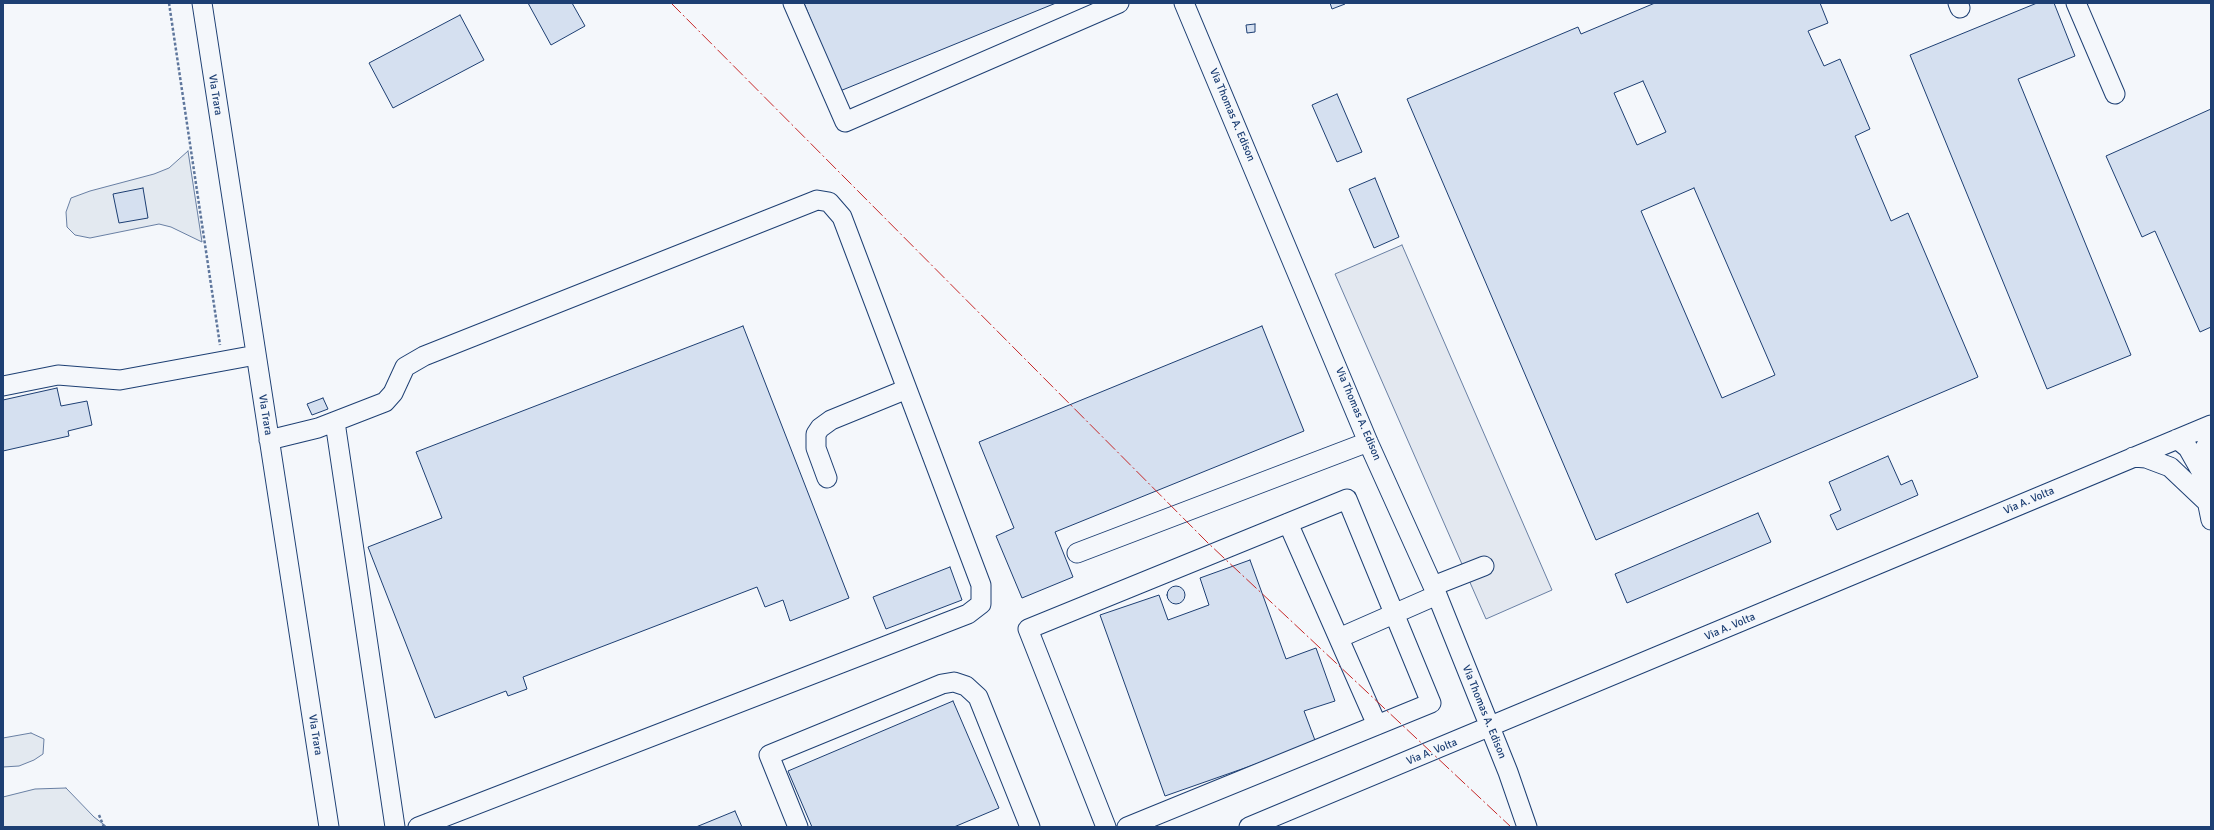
<!DOCTYPE html>
<style>
body{margin:0}
#map{position:relative;width:2214px;height:830px;overflow:hidden;background:#f4f7fb;font-family:Signika,sans-serif}
canvas{display:block}
.frame{position:absolute;inset:0;border:4px solid #1d3f73;pointer-events:none}
</style>
<div id="map">
<canvas width="2214" height="830"></canvas>
<div class="frame"></div>
</div>
<script>
const ctx = document.querySelector('canvas').getContext('2d');
ctx.lineJoin = 'round';
function fill(path, color) { ctx.fillStyle = color; ctx.fill(path, 'evenodd'); }
const shape = rows => new Path2D(rows.map(r => 'M' + r).join(''));
function strokePath(path, color, width, dash) { ctx.strokeStyle = color; ctx.lineWidth = width; ctx.lineCap = dash ? 'butt' : 'round'; ctx.setLineDash(dash || []); ctx.stroke(path); }
function drawText(font, color, halo, rows, align = 'center') {
  ctx.font = font + ' Signika,sans-serif'; ctx.lineWidth = 3; ctx.setLineDash([]); ctx.textBaseline = 'middle'; ctx.strokeStyle = halo; ctx.fillStyle = color; for (const [text, x, y, turn = 0] of rows) {
    ctx.save(); ctx.translate(x, y); ctx.rotate((+turn || 0) * Math.PI / 180); ctx.textAlign = isNaN(turn) ? turn : align; if (halo) ctx.strokeText(text, 0, 0); ctx.fillText(text, 0, 0); ctx.restore();
  }
}
const green = shape([
 [188,151,202,242,171,227,159,224,90,238,75,235,67,227,66,212,71,198,90,191,154,174,169,168,188,151],
 [31,733,44,739,43,754,34,760,19,766,3,767,3,738,31,733],
 [66,788,94,817,107,827,3,827,3,797,35,789,66,788]
]);
fill(green, '#e3e9f0');
strokePath(green, '#687fa3', 1);
const parking = shape([
 [1402,245,1552,590,1486,619,1335,274,1402,245]
]);
fill(parking, '#e3e8f0');
strokePath(parking, '#687fa3', 1);
const building = shape([
 [528,3,572,3,585,26,551,45,528,3],
 [804,3,1056,3,840,91,804,3],
 [1330,3,1345,3,1345,4,1332,9,1330,3],
 [1655,3,1820,3,1828,23,1808,31,1824,66,1840,59,1870,129,1855,136,1891,221,1908,213,1978,377,1596,540,1407,99,1578,27,1581,34,1655,3],
 [1643,81,1666,132,1637,145,1614,93,1643,81],
 [1694,188,1775,375,1722,398,1641,211,1694,188],
 [2037,3,2054,3,2075,56,2018,79,2131,355,2047,389,1910,55,2037,3],
 [460,15,484,60,393,108,369,63,460,15],
 [1255,24,1255,32,1247,33,1246,25,1255,24],
 [1337,94,1362,152,1337,162,1312,105,1337,94],
 [2211,109,2211,327,2200,332,2155,231,2142,237,2106,156,2211,109],
 [1375,178,1399,237,1374,248,1349,189,1375,178],
 [143,188,148,218,119,223,113,194,143,188],
 [743,326,849,598,790,621,783,600,765,607,757,587,523,677,527,689,508,696,506,691,435,718,368,547,442,518,416,452,743,326],
 [1262,326,1304,431,1055,532,1073,577,1022,598,996,536,1014,528,979,442,1262,326],
 [57,388,61,406,87,401,92,425,68,431,69,436,3,451,3,400,57,388],
 [323,398,328,409,312,415,307,404,323,398],
 [1888,456,1901,485,1912,480,1918,495,1837,530,1830,515,1841,510,1829,482,1888,456],
 [1758,513,1771,542,1627,603,1615,574,1758,513],
 [1250,560,1286,659,1316,648,1335,701,1304,711,1316,743,1165,796,1100,615,1159,595,1168,620,1209,605,1200,578,1250,560],
 [950,567,962,600,886,629,873,597,950,567],
 '1167 595a9 9 0 1 1 18 0a9 9 0 1 1-18 0Z',
 [953,701,999,808,954,827,812,827,788,771,953,701],
 [735,811,742,827,696,827,735,811]
]);
fill(building, '#d5e0f0');
strokePath(building, '#1d3f73', 1);
const minor = shape([
 [202,3,329,827],
 [793,3,845,122,1119,3],
 [1184,3,1368,442,1437,595,1508,772,1527,827],
 [1958,3,1960,8],
 [2076,3,2115,94],
 [3,386,58,375,120,380,256,355],
 [335,422,395,827],
 [2177,439,2188,448,2201,471,2211,520],
 [269,440,318,428,385,402,393,393,405,367,424,356,812,202,817,200,829,202,842,217,981,585,981,604,968,614,418,827],
 [2133,457,2146,458,2170,467,2207,502],
 [2201,471,2203,454,2211,433],
 [827,478,816,448,816,434,820,428,831,420,907,389],
 [1288,523,1377,725],
 [1077,553,1368,442],
 [1433,586,1484,566],
 [1339,638,1437,595],
 [798,827,769,755,942,684,954,682,966,686,978,697,1030,827],
 [1106,827,1028,629,1347,499,1431,703,1127,827],
 [1249,827,2211,425]
]);
strokePath(minor, '#1d3f73', 21);
strokePath(shape([
 [169,3,220,345],
 [99,815,104,827]
]), '#5e769c', 2.5, [3, 2]);
strokePath(minor, '#f4f7fb', 19);
strokePath(shape([
 [671,3,1208,543,1511,827]
]), '#c62828', 1, [14, 3, 2, 3]);
drawText('11px', '#1d3f73', '#f4f7fb', [
 ["Via Trara",215,95,81],
 ["Via Thomas A. Edison",1232,115,67],
 ["Via Thomas A. Edison",1358,414,67],
 ["Via Trara",265,415,81],
 ["Via A. Volta",2029,501,-23],
 ["Via A. Volta",1730,627,-23],
 ["Via Thomas A. Edison",1484,712,68],
 ["Via Trara",315,735,81],
 ["Via A. Volta",1432,752,-22]
]);
</script>
